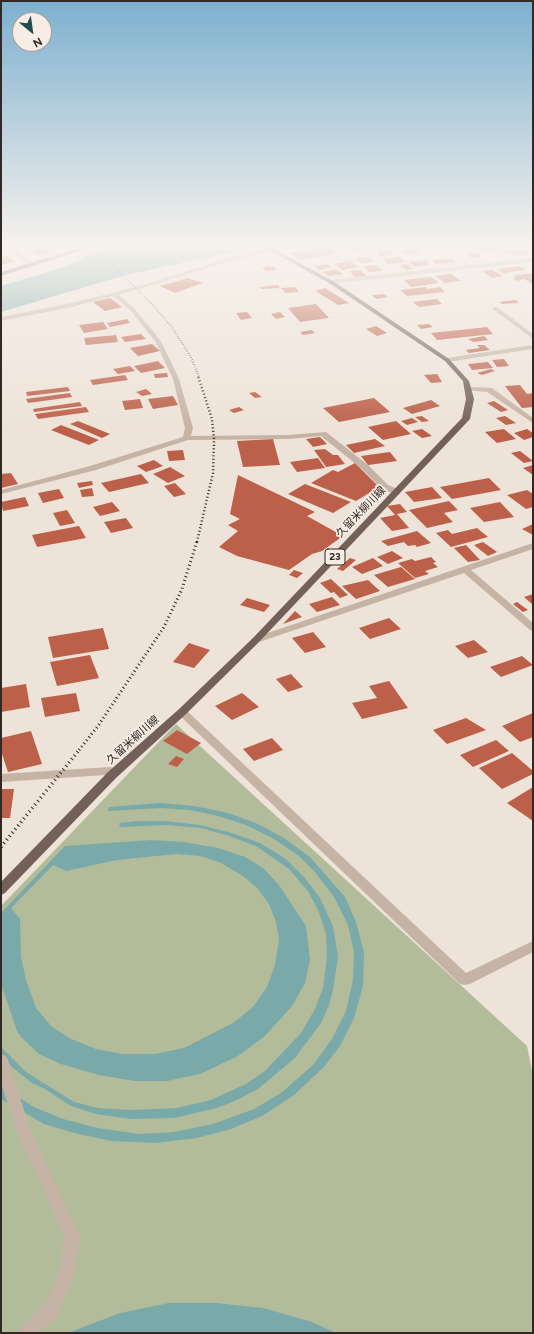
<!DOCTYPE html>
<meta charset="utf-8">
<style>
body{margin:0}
#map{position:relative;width:534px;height:1334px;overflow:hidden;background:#eee3d8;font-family:Figtree,sans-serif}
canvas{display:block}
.frame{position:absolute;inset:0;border:2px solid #322926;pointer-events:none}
.north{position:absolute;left:12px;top:12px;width:40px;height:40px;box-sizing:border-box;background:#f7ede4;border:1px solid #a89f98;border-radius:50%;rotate:151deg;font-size:11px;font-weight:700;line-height:16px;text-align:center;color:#322926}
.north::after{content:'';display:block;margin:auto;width:14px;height:18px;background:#1f4e50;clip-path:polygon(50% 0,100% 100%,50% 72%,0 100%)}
</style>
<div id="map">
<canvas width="534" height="1334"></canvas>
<div class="frame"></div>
<div class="north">N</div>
</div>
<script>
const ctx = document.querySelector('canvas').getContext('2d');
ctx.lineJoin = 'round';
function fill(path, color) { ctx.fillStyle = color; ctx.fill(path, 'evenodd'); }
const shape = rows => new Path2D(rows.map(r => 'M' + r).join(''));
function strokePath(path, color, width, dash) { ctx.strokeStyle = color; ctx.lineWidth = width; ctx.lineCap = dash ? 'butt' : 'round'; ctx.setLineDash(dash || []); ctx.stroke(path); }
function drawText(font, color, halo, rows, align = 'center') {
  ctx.font = font + ' Figtree,"Noto Sans JP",sans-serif'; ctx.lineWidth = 3.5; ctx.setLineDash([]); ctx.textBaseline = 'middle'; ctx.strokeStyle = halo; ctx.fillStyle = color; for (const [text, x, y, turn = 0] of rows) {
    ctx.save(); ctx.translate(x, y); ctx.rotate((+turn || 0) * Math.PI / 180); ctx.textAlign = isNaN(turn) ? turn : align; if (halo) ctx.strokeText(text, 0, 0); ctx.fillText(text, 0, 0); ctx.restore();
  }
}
fill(shape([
 [176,724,527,1046,533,1076,533,1333,1,1333,1,906]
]), '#b2bc9a');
fill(shape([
 [128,244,285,244,247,249,122,276,1,312,1,286,61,268,100,250],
 [160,803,194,806,228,813,256,823,284,838,310,857,345,897,356,922,364,953,363,986,354,1018,340,1046,324,1067,294,1095,262,1116,231,1129,197,1138,155,1143,112,1141,78,1134,44,1124,1,1099,1,1086,34,1107,63,1119,98,1128,139,1134,174,1132,213,1124,254,1109,281,1093,313,1065,332,1039,346,1011,353,980,354,952,348,925,334,897,315,872,299,856,274,839,246,825,218,816,190,810,161,808,108,811,109,807],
 [137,821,165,821,200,825,232,833,260,843,286,859,305,878,320,898,333,926,338,957,333,990,329,1005,321,1023,295,1058,258,1089,237,1100,217,1108,174,1118,131,1119,96,1114,71,1106,45,1089,32,1083,12,1067,1,1056,1,1047,26,1072,74,1102,98,1108,130,1110,177,1108,211,1100,246,1084,265,1071,301,1033,315,1009,323,988,327,957,326,934,318,910,308,891,289,869,256,846,229,836,201,828,167,825,120,827,119,823],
 [151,840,184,842,218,848,245,857,263,868,279,885,306,926,310,960,305,983,292,1006,265,1036,238,1056,200,1074,167,1081,135,1081,99,1075,61,1064,39,1054,22,1038,17,1031,1,984,1,913,65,846],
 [176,854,200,856,221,863,243,876,257,888,269,904,276,922,279,939,275,965,267,987,253,1007,233,1023,184,1048,155,1054,122,1054,96,1049,69,1038,51,1026,36,1008,26,980,21,957,20,919,11,908,53,865,66,871,117,860],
 [169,1303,216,1303,263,1308,312,1322,336,1333,68,1333,120,1313]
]), '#7aa9a9');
fill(shape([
 [39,244,52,252,38,255,21,245],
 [361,244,387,244,390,248,352,251,350,248,353,248,350,245],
 [394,244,413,244,414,246,397,248],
 [519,244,533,244,533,252,529,253],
 [494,246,501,251,485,253,478,248],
 [327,247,338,253,301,260,290,253],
 [400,249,416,249,419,254,403,254],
 [522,249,529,254,516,256,507,252],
 [376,250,390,250,394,255,379,256],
 [477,252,481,257,471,258,467,253],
 [7,256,15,262,1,265,1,258],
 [370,257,374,262,360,263,356,258],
 [400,257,405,262,387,264,382,258],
 [452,259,456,263,436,264,432,260],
 [425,260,430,265,414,267,409,262],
 [350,261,359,267,342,270,334,264],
 [326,264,332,267,320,270,314,266],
 [408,264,413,269,406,270,400,265],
 [376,265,382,271,369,272,363,266],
 [273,266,277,270,266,271,262,267],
 [520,266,526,270,503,273,497,269],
 [336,269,343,274,329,276,322,272],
 [361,270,366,276,354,277,350,271],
 [492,270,503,276,492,278,482,271],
 [533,273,533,284,524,279,517,281,513,279,516,275],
 [451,274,461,281,445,283,435,276],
 [431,277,439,283,411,287,404,280],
 [188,278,203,283,175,293,160,286],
 [278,285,280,288,262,289,260,287],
 [295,287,299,292,286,293,281,288],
 [426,287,428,289,440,287,445,292,407,296,400,290],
 [325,288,349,303,338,305,315,291],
 [384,294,388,297,376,299,372,295],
 [110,298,122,307,105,311,93,302],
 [437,299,442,304,419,307,413,302],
 [516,300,519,303,502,304,499,302],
 [316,304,329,318,300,322,288,308],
 [247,312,252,318,241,320,236,313],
 [280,312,285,317,276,319,271,314],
 [127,319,130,323,110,327,107,323],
 [103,322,108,329,84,333,79,325],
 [429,324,433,327,421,329,417,325],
 [376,326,387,333,377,336,366,329],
 [487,327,493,334,437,340,431,333],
 [312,330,315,333,303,335,300,332],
 [141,334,146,339,125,342,121,337],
 [116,335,118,342,86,345,84,338],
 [484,336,488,340,473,342,468,339],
 [152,344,160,351,138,356,130,348],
 [477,345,484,345,490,350,469,353,466,350,480,348],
 [504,359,509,366,497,367,492,360],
 [158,361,165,368,141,373,134,366],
 [488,362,493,368,472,370,468,364],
 [130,366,135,371,118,374,113,369],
 [491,369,495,371,482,375,477,373],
 [167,373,168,377,155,378,154,374],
 [437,374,442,382,431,383,424,375],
 [125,375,128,380,93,385,90,380],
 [520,385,527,394,533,393,533,407,522,408,505,386],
 [68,387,70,391,27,396,26,392],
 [146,389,152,394,142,396,136,392],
 [255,392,262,397,255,398,249,393],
 [70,393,72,397,28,403,26,399],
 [173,396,178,405,153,409,148,399],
 [374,398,390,412,339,422,323,408],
 [140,399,143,408,125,410,122,401],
 [431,400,440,406,412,414,403,408],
 [494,401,508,410,501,412,487,403],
 [80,402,82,406,34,412,33,409],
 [86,407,89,412,38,419,35,414],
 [239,407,244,410,234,413,229,410],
 [422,416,429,421,422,422,415,417],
 [505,416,516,423,506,425,496,418],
 [412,418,418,422,407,425,401,421],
 [78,421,110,434,102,438,70,424],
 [396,421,411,434,383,440,368,427],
 [61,425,99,440,89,445,51,430],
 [422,429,432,436,422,438,412,431],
 [504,429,516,439,497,443,485,432],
 [527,429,533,433,533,437,524,440,514,433],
 [320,437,327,444,313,447,306,439],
 [273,439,280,465,243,467,237,441],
 [375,439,385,446,354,453,346,445],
 [325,449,333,455,338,455,345,464,326,467,314,450],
 [183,450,185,460,169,461,167,451],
 [520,451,533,461,524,463,511,453],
 [390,452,397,461,368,465,361,456],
 [318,458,325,468,297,472,290,462],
 [154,460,163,466,146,472,137,466],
 [355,463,379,487,356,501,311,483,333,470,338,472],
 [533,465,533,475,523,468],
 [170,467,185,476,168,483,153,474],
 [11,473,18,484,1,488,1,474],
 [141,474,149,483,109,492,101,483],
 [238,475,315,512,307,516,343,536,322,551,312,554,289,570,237,556,219,547,238,531,228,525,240,519,230,514],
 [489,478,501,490,452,499,440,487],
 [92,481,93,485,79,488,77,483],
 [175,483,186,494,174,497,164,486],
 [305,484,351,502,333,513,288,494],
 [432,487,442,498,414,502,405,492],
 [92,488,94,496,82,497,80,490],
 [59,489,64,498,43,503,38,493],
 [527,490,533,494,533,507,526,509,507,495],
 [25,497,29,506,3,511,1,502],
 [449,501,458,510,444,513,453,522,427,528,409,510],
 [112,502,120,511,100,516,93,507],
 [500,502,514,517,484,522,470,508],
 [400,504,407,512,397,514,409,528,392,531,380,518,395,515,387,506],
 [67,510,75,523,60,526,53,513],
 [126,518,133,528,111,533,104,522],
 [533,524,533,535,522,529],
 [79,526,86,538,37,547,32,535],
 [477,528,488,537,451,547,436,533,448,530,452,534],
 [417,531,431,543,417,547,415,545,408,546,404,542,388,546,381,541],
 [483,542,497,552,488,556,474,545],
 [466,545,480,560,468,562,454,548],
 [392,551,403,558,388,564,377,557],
 [431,557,436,562,433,563,438,567,425,571,429,574,415,578,398,563,412,559,415,561],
 [350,558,356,560,343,571,337,569],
 [373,558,383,566,362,574,352,567],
 [401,567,415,579,388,587,374,575],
 [294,570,303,573,297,578,289,575],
 [331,579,348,595,340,598,334,592,331,593,320,583],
 [368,580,380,591,356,599,342,586],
 [533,594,533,605,524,597],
 [332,597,340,605,317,612,309,604],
 [247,598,270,605,264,612,240,605],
 [517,602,528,610,523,612,513,604],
 [295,611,302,617,283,624],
 [389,618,401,629,370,639,359,628],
 [103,628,109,649,53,658,48,637],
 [313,632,326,647,305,653,292,638],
 [474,640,488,652,468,658,455,646],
 [189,643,210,650,194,668,173,662],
 [90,655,99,678,57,686,50,662],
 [522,656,533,665,501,677,490,667],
 [291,674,303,687,288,692,276,679],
 [389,681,408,708,362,719,352,703,377,698,369,686],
 [26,684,30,707,1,712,1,688],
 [76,693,80,711,45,717,41,698],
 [242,693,259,707,232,720,215,706],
 [533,713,533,737,520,742,502,726],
 [466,718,486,730,447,744,433,730],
 [177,730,201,743,187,754,163,741],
 [31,731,42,764,8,772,1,751,1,738],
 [272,738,283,750,254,761,243,749],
 [496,740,509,751,473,767,460,755],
 [512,753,533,771,533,774,502,789,479,768],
 [176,756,184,759,177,767,168,764],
 [533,787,533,821,507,803],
 [1,789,14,789,10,818,1,818]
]), '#bc6049');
fill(shape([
 [7,244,13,244,28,261,39,264,36,266,24,263,7,244],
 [313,244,334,244,271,252,234,260,119,295,134,308,161,341,179,379,193,428,191,436,288,435,326,432,368,465,388,485,400,490,400,494,394,494,382,489,362,469,321,436,288,439,188,440,96,470,1,494,1,490,90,466,183,437,185,428,173,379,155,341,130,310,113,296,72,307,1,321,1,317,72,303,147,284,232,257,271,248,313,244],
 [533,258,533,262,331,284,328,282,331,280,533,258],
 [493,307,497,307,533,334,533,339,493,309,493,307],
 [533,345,533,349,447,362,444,360,447,358,533,345],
 [468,387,492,388,533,418,533,423,487,392,466,390,464,389,468,387],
 [533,543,533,549,471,570,533,623,533,631,530,630,464,573,259,642,253,642,251,640,253,638,533,543],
 [182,709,186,710,466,973,533,941,533,952,470,984,465,985,460,984,178,714,177,712,182,709],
 [110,767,114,768,116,771,118,775,116,778,108,778,106,775,1,782,1,774,110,767],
 [1,1054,6,1056,8,1060,31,1132,80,1235,76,1270,58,1315,39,1333,18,1333,21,1327,46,1303,60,1270,64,1235,17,1132,1,1083,1,1054]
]), '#c5b3a5');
fill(shape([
 [92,244,101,244,1,276,1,272,92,244],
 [258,244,265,244,333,281,449,359,469,381,474,399,470,419,259,642,186,714,116,778,5,893,1,895,1,882,108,772,178,710,253,638,462,418,466,399,463,381,445,361,329,283,258,244]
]), '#736058');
strokePath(shape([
 [90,244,152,304,171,326,191,357,199,377]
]), '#322926', 2, [0.5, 2]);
strokePath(shape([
 [197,542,213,473,214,439,212,419,198,376]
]), '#322926', 2.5, [1, 2.5]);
strokePath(shape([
 [79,750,98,726,164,627,182,589,197,541]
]), '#322926', 3, [1, 3]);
strokePath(shape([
 [1,847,80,749]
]), '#322926', 3.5, [1, 3.5]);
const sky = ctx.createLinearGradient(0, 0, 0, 431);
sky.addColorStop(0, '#7cb0cf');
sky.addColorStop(0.57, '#f7f2ed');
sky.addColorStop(1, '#f7f2ed00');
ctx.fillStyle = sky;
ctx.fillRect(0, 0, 534, 431);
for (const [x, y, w] of [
 [335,557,20]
]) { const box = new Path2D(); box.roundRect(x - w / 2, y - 8, w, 16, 3); ctx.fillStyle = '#f7ede4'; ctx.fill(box); strokePath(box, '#322926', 1); }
drawText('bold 10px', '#322926', null, [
 ["23",335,557]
]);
drawText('11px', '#322926', '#f7ede4', [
 ["久留米柳川線",361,512,-46],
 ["久留米柳川線",133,740,-42]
]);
</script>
